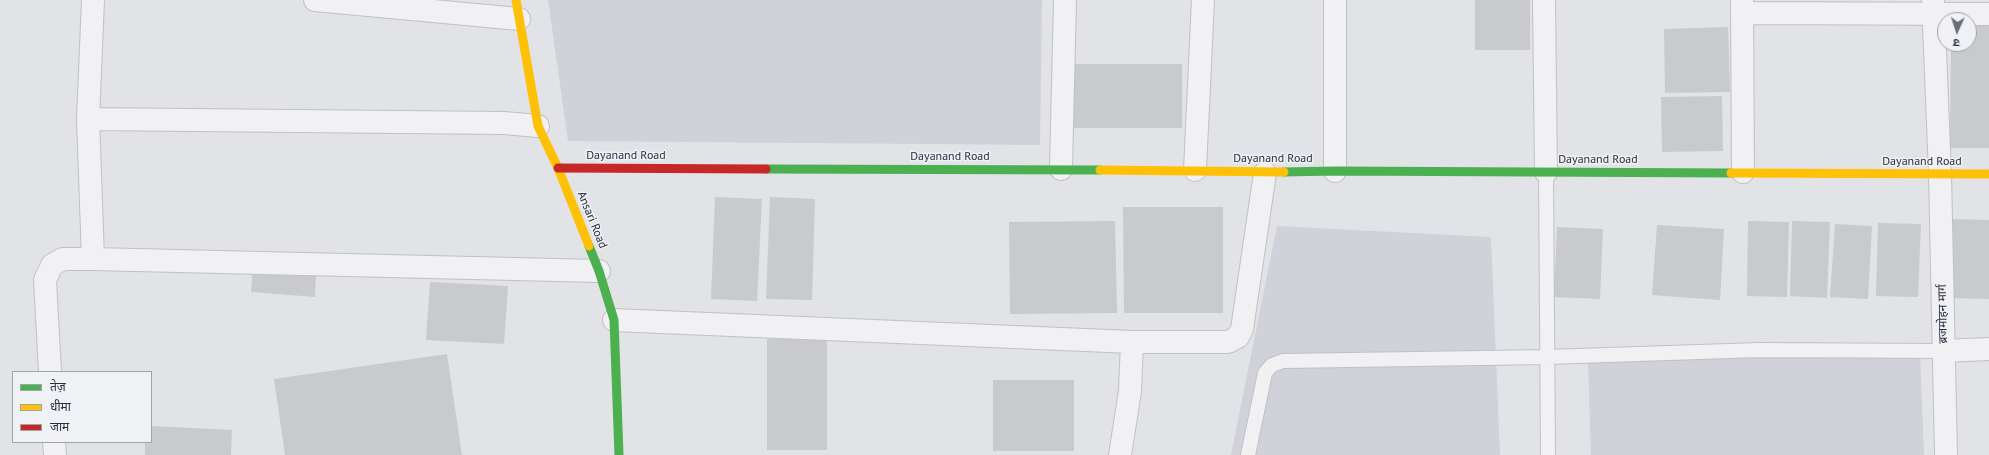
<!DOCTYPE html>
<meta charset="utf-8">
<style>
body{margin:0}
#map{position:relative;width:1989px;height:455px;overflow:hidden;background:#e2e3e6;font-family:"PT Sans","Noto Sans Devanagari",sans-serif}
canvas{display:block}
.legend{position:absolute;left:12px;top:371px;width:140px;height:72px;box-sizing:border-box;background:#f0f1f5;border:1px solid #a1a3ac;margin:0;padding:5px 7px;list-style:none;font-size:12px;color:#2a2e3e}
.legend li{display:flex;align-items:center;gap:8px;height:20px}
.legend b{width:20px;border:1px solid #a1a3ac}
.north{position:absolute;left:1937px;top:12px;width:40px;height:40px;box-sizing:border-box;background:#f0f1f5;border:1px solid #a1a3ac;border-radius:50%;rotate:183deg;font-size:11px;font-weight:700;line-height:16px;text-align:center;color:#2a2e3e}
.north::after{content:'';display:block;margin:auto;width:14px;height:18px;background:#6a6d79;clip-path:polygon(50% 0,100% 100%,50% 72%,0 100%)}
</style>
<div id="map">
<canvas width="1989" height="455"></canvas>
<ul class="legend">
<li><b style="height:5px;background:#4caf50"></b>तेज़</li>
<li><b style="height:5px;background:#ffc107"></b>धीमा</li>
<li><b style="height:5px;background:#c62828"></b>जाम</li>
</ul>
<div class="north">उ</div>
</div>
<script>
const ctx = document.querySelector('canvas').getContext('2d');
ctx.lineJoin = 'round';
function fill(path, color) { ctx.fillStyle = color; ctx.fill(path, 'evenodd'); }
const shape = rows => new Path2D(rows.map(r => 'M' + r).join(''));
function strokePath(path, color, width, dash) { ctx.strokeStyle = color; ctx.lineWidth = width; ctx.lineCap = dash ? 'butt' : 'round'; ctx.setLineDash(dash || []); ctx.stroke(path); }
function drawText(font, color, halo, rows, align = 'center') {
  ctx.font = font + ' "PT Sans","Noto Sans Devanagari",sans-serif'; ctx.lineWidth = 3; ctx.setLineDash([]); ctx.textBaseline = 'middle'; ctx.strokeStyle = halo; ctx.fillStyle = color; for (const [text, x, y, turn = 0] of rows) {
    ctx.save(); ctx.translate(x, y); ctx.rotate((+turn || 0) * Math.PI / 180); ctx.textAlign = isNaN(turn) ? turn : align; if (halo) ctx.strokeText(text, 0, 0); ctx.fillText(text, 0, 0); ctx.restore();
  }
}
fill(shape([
 [548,0,1042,0,1040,145,568,141],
 [1277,226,1491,237,1500,455,1231,455],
 [1920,353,1924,455,1591,455,1588,362]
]), '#d1d2d9');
fill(shape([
 [1475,0,1530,0,1530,50,1475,50],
 [1969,23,1989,23,1989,148,1950,148,1951,44,1969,44],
 [1728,27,1730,92,1665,93,1664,29],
 [1065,64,1182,64,1182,128,1065,128],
 [1722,96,1723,151,1662,152,1661,97],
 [715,197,762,199,757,301,711,299],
 [770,197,815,199,812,300,766,299],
 [1123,207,1223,207,1223,313,1124,313],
 [1949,219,1989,220,1989,299,1948,298],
 [1115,221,1117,313,1010,314,1009,222],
 [1748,221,1789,222,1787,297,1747,296],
 [1792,221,1830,222,1827,298,1790,296],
 [1878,223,1921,224,1918,297,1876,296],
 [1835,224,1872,226,1868,299,1830,297],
 [1657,225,1724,229,1720,300,1652,295],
 [1557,227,1603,229,1600,299,1554,297],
 [253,267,316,272,315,297,251,292],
 [430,282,508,286,504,344,426,340],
 [767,339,827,339,827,450,767,450],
 [447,354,462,455,285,455,274,379],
 [993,380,1074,380,1074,451,993,451],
 [151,426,232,430,231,455,145,455,145,442,151,442]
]), '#c8cacd');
const lane = shape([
 [1546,172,1548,455],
 [1248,455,1265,373,1272,365,1283,361,1547,357,1759,350,1943,351]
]);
const street = shape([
 [315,0,519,19],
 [1335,0,1335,171],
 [1544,0,1546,172],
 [1742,0,1743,172],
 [1933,0,1940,174,1946,455],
 [1742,13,1989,14],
 [88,119,93,0],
 [1061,169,1065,0],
 [1195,170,1203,0],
 [93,259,88,119,504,123,538,126],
 [614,320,1132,342,1228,342,1238,337,1242,329,1265,173],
 [1943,351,1989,349],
 [50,372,45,280,52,265,63,259,93,259,599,271],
 [54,442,55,455],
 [1120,455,1130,391,1132,342]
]);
strokePath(lane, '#c0c1c4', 16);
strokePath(street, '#c0c1c4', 24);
strokePath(lane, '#f1f1f3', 14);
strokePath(street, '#f1f1f3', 22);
strokePath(shape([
 [766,169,1100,170],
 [1284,172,1335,171,1731,173],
 [589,246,599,271,614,320,619,455]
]), '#4caf50', 9);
strokePath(shape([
 [516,0,538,126,558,168,589,246],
 [1100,170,1284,172],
 [1731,173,1989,174]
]), '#ffc107', 9);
strokePath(shape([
 [558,168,766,169]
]), '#c62828', 9);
drawText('12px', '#2a2e3e', '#f0f1f5', [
 ["Dayanand Road",626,156],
 ["Dayanand Road",950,157],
 ["Dayanand Road",1273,159],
 ["Dayanand Road",1598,160],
 ["Dayanand Road",1922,162],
 ["Ansari Road",592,220,68],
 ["ब्रजमोहन मार्ग",1943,314,-91]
]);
</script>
